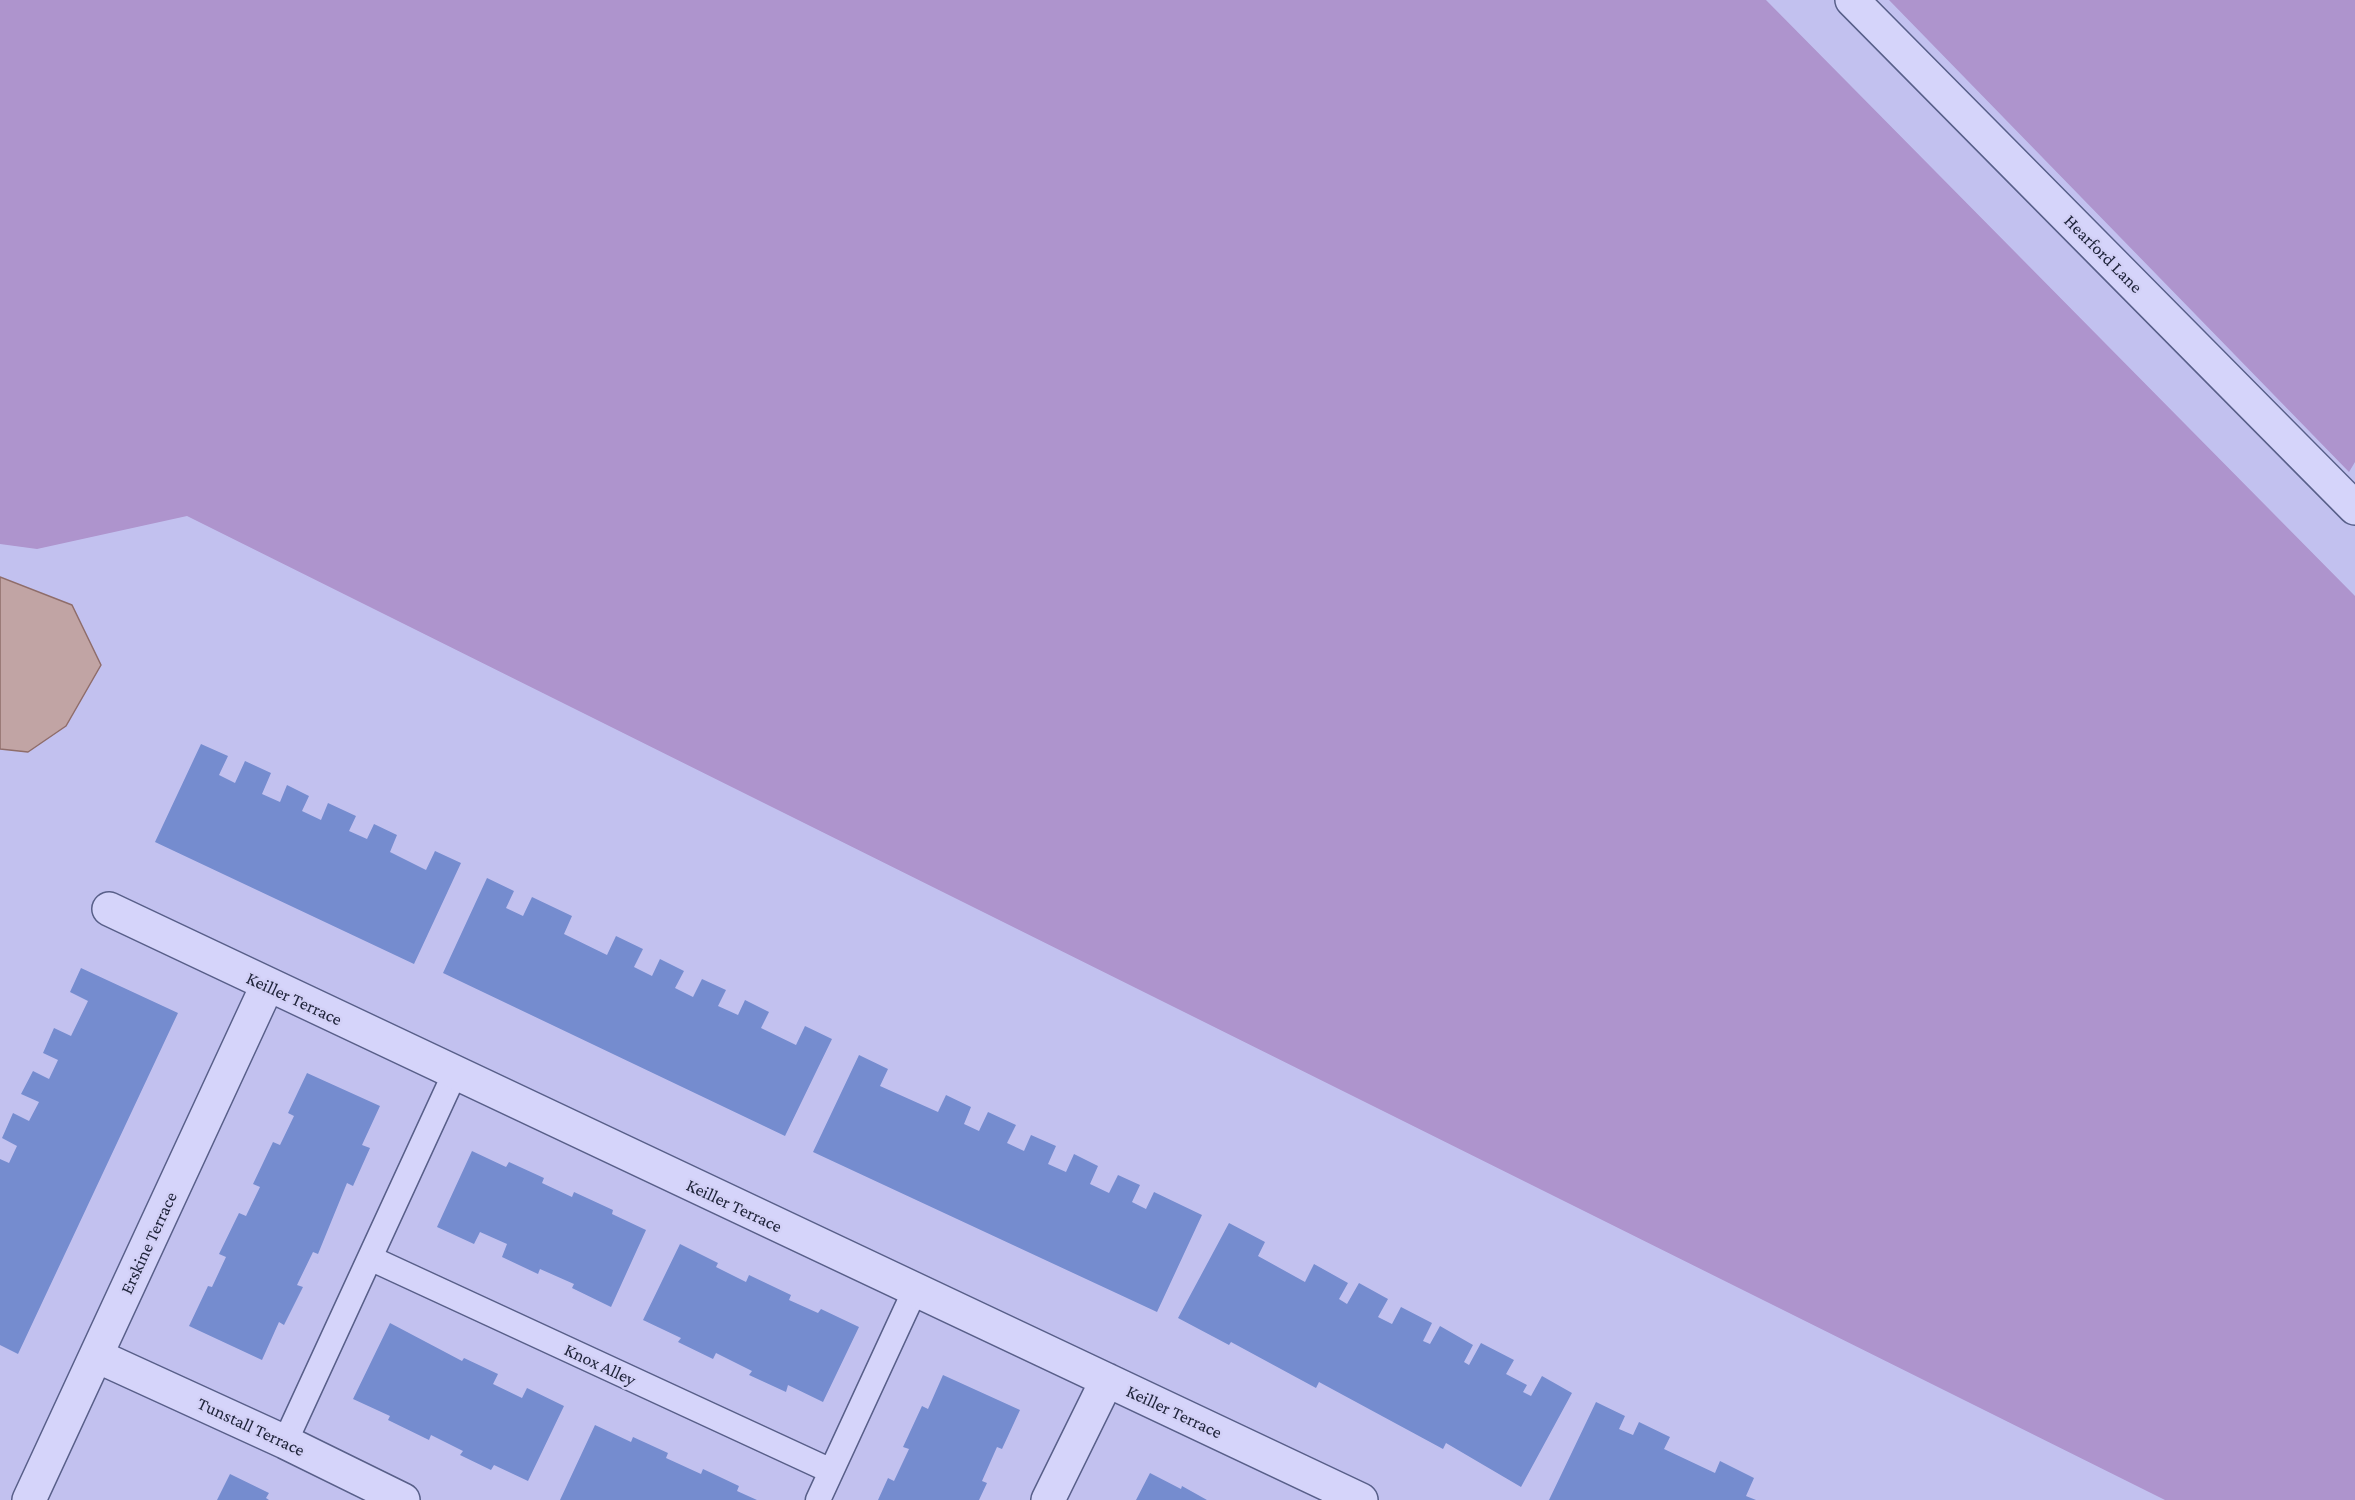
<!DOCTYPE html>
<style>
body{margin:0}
canvas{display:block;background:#c2c1ef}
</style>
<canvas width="2355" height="1500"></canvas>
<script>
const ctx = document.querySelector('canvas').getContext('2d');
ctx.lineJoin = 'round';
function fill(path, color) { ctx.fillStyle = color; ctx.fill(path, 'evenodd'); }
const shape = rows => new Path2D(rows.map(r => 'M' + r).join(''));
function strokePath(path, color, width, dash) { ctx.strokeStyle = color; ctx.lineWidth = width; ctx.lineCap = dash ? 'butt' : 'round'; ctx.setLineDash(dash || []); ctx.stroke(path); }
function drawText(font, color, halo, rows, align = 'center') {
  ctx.font = font + ' "Crimson Pro",serif'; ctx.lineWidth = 5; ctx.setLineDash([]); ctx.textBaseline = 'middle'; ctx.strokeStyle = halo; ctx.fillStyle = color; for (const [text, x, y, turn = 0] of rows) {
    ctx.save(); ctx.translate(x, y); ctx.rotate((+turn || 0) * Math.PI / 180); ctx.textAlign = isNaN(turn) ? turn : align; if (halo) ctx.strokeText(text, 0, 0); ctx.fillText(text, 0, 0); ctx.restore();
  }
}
fill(shape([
 [0,0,1766,0,2355,596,2355,1500,2165,1500,187,516,37,549,0,544],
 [1889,0,2355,0,2355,462,2349,472]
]), '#ae94cd');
const water = shape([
 [0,577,72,605,101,665,66,726,28,752,0,749,0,577]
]);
fill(water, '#c1a4a4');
strokePath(water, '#8f6d6a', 1.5);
fill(shape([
 [201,744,228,756,219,775,235,783,245,761,271,773,262,794,280,802,287,785,309,796,302,811,321,820,328,803,356,816,349,831,367,839,374,824,397,835,390,852,426,870,435,851,461,863,414,964,155,842],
 [487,878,514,891,506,908,523,916,532,897,572,916,564,934,607,955,616,936,643,949,634,967,652,976,660,959,684,971,675,988,693,997,702,979,726,990,718,1006,738,1015,745,1000,769,1012,761,1028,796,1045,805,1026,832,1039,785,1136,443,973],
 [81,968,178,1013,18,1354,0,1345,0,1159,9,1163,17,1146,2,1138,13,1113,29,1121,39,1102,21,1094,33,1071,49,1079,58,1060,43,1053,54,1028,71,1036,88,1001,70,992],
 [859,1055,888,1069,880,1086,938,1112,946,1095,971,1107,964,1124,979,1131,988,1112,1016,1125,1007,1143,1024,1151,1031,1135,1056,1146,1048,1164,1066,1172,1074,1154,1098,1166,1090,1184,1109,1193,1118,1175,1140,1185,1132,1202,1146,1209,1154,1192,1202,1215,1157,1312,813,1152],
 [307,1073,380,1106,362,1145,370,1148,353,1186,347,1183,318,1254,313,1252,297,1285,303,1287,284,1325,279,1322,262,1360,189,1326,208,1286,212,1287,226,1257,219,1254,239,1213,246,1216,260,1187,253,1184,273,1142,280,1145,294,1116,288,1113],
 [472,1151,506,1167,509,1162,544,1178,542,1183,572,1197,574,1192,613,1210,612,1214,646,1230,611,1307,572,1288,574,1284,540,1269,538,1274,502,1257,507,1244,480,1232,474,1244,437,1227],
 [1229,1223,1265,1242,1258,1256,1305,1282,1314,1264,1348,1283,1339,1299,1347,1304,1359,1283,1388,1299,1378,1317,1392,1324,1401,1307,1432,1323,1423,1341,1430,1344,1440,1326,1473,1345,1464,1362,1469,1365,1481,1343,1514,1360,1506,1374,1527,1385,1523,1392,1531,1396,1542,1376,1572,1393,1521,1487,1446,1443,1443,1449,1319,1382,1316,1388,1231,1342,1229,1345,1178,1318],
 [680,1244,718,1263,716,1267,746,1282,749,1275,791,1295,789,1300,818,1313,821,1309,859,1327,823,1402,788,1385,786,1392,749,1375,752,1371,716,1353,713,1359,678,1342,681,1338,643,1320],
 [390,1323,462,1361,464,1358,498,1374,493,1384,522,1398,527,1388,564,1406,528,1481,494,1465,491,1470,460,1455,463,1451,431,1435,429,1440,388,1420,390,1416,353,1399],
 [943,1375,1020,1410,1002,1449,997,1447,982,1481,987,1483,979,1500,878,1500,888,1478,894,1481,909,1449,903,1447,922,1406,928,1409],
 [1596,1402,1625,1416,1619,1429,1633,1435,1639,1422,1670,1437,1664,1449,1715,1473,1720,1461,1754,1478,1746,1496,1756,1500,1549,1500],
 [595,1425,631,1442,633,1437,668,1453,666,1458,701,1474,703,1469,739,1486,737,1491,757,1500,560,1500],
 [1150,1473,1181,1489,1182,1486,1207,1500,1136,1500],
 [230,1474,269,1493,266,1498,269,1500,217,1500]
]), '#758ccf');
const lane = shape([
 [370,1258,831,1471],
 [285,1442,454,1075],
 [818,1500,915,1290]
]);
const street = shape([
 [1852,0,2355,508],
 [109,909,1361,1500],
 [97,1356,285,1442,403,1500],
 [29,1500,267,986],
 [1048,1500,1107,1380]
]);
strokePath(lane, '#585f89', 27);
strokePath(street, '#585f89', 36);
strokePath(lane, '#d5d4fa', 24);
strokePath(street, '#d5d4fa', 33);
drawText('18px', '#1d2238', '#d2d0f6', [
 ["Hearford Lane",2103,254,45],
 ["Keiller Terrace",294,999,25],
 ["Keiller Terrace",734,1206,25],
 ["Erskine Terrace",149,1243,-65],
 ["Knox Alley",600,1365,25],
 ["Keiller Terrace",1174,1412,25],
 ["Tunstall Terrace",251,1427,25]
]);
</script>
